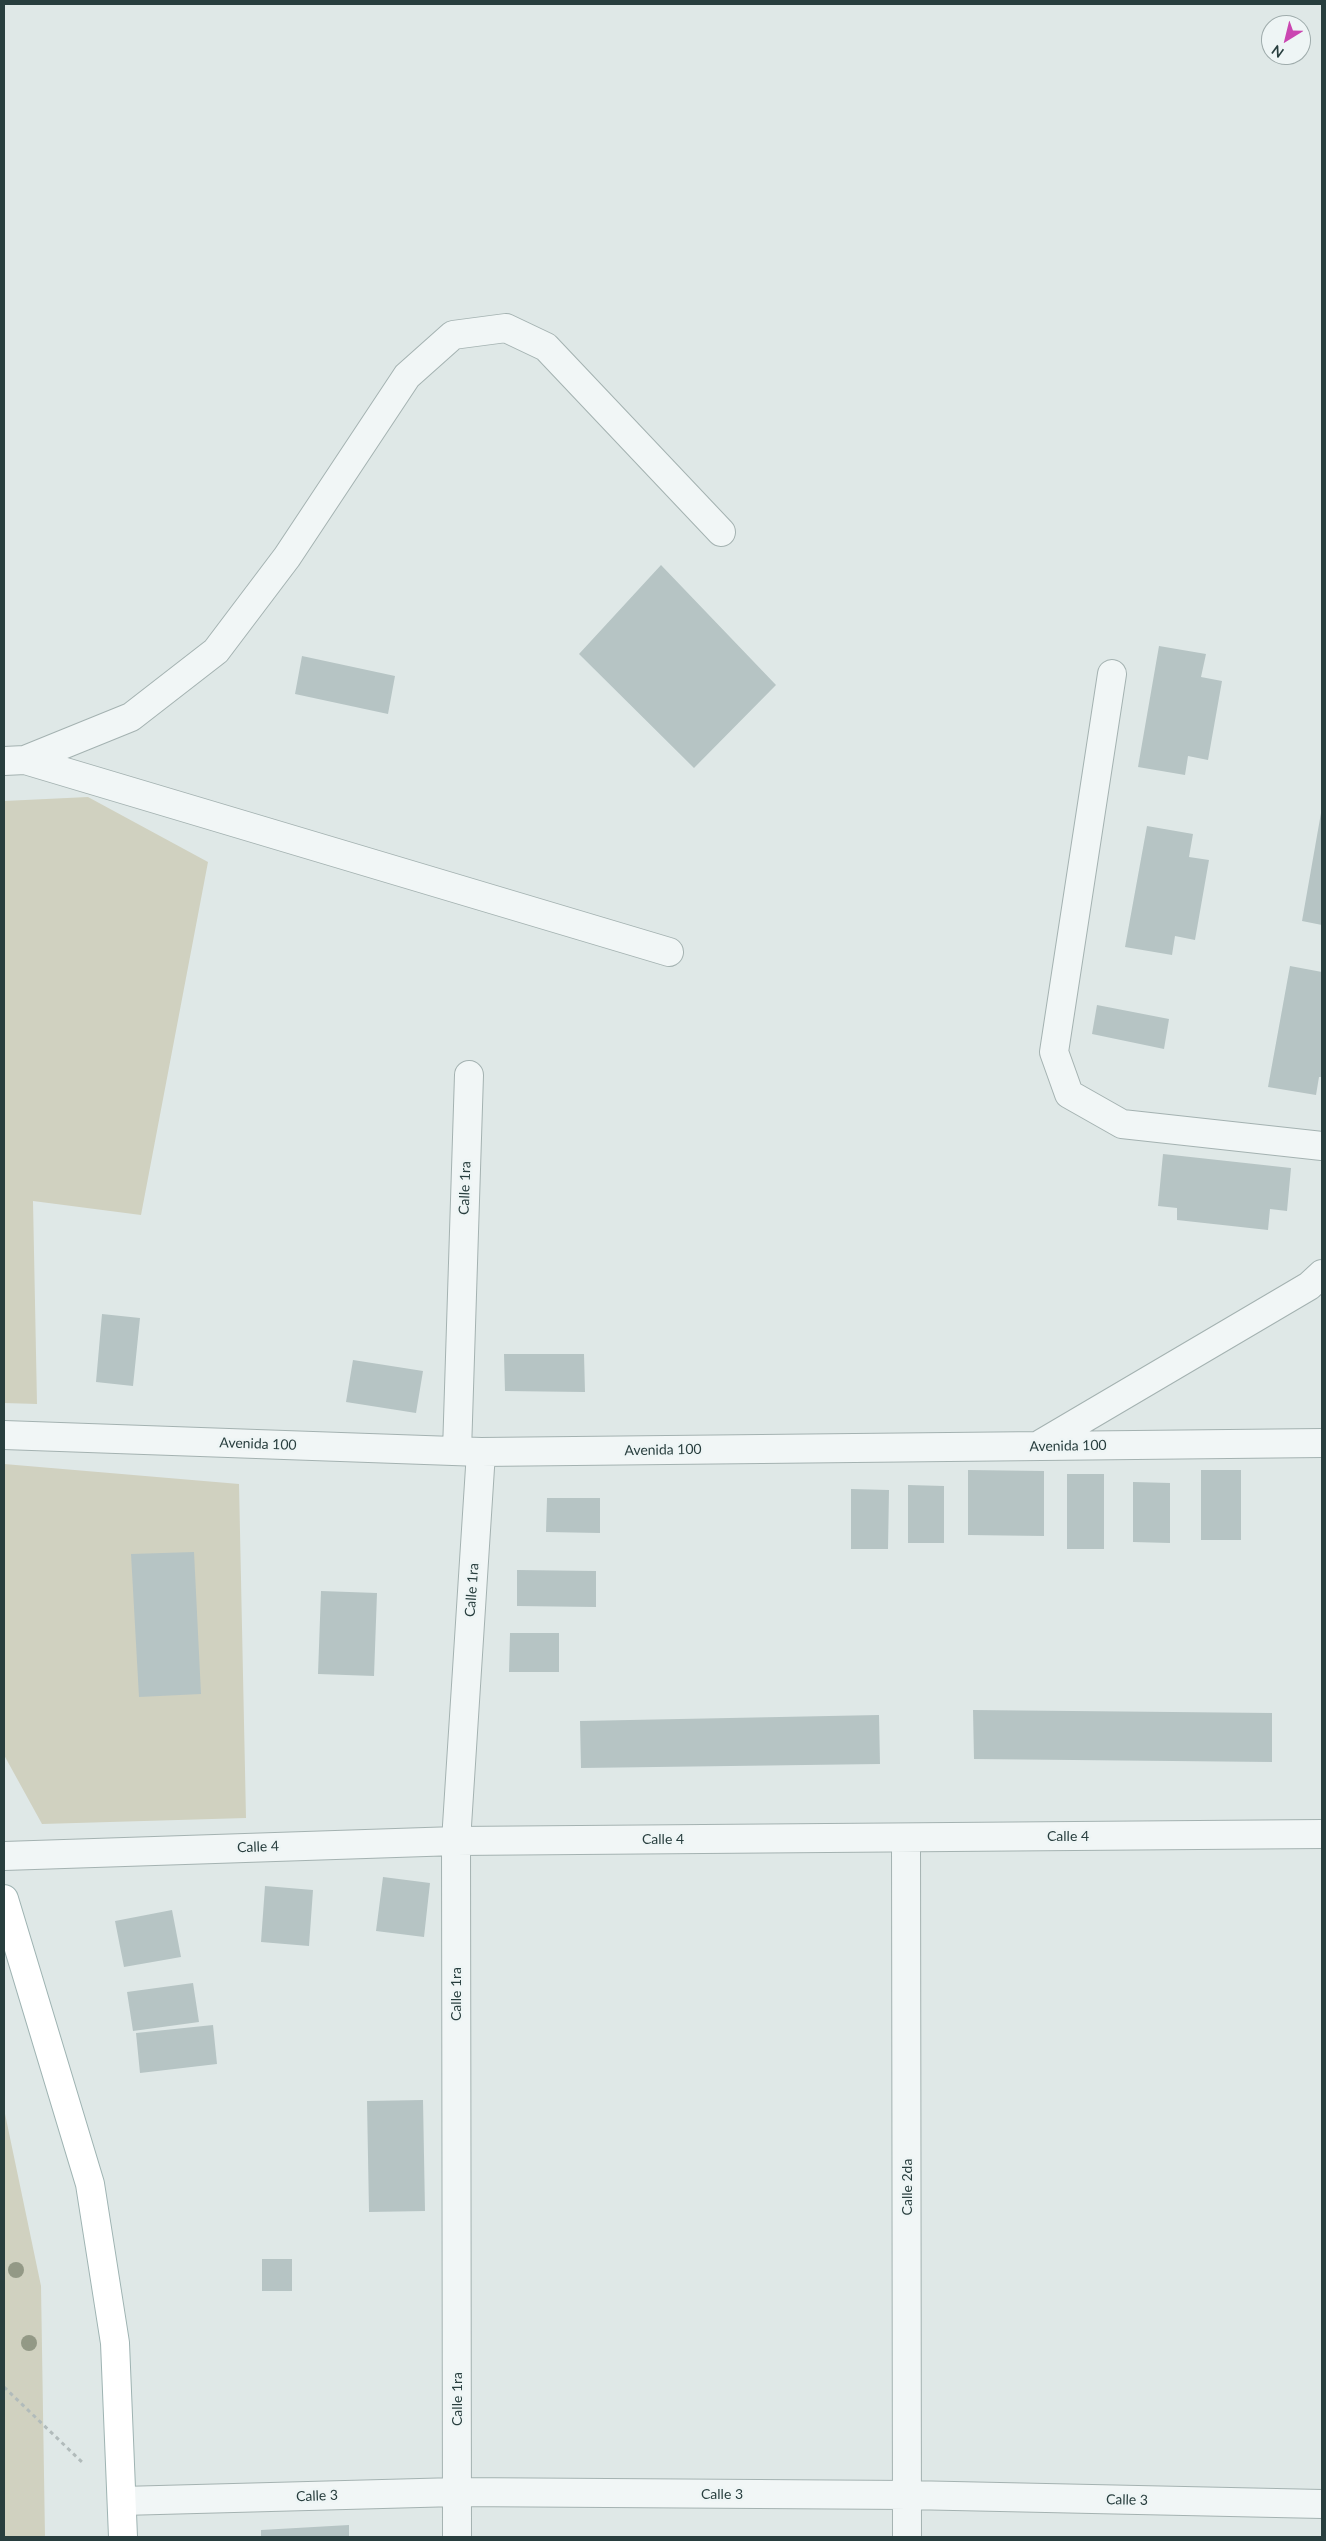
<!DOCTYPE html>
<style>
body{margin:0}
#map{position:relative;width:1326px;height:2541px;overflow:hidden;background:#dfe8e7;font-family:Lato,sans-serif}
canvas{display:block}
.frame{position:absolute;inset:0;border:5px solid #283e3e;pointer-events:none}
.north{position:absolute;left:1261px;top:15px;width:50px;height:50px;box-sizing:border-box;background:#eef5f5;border:1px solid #9facac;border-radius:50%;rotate:216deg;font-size:14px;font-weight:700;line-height:20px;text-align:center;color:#283e3e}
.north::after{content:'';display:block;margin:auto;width:18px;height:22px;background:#ca46b1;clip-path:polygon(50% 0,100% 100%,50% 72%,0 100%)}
</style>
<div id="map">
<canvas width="1326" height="2541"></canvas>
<div class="frame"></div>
<div class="north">N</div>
</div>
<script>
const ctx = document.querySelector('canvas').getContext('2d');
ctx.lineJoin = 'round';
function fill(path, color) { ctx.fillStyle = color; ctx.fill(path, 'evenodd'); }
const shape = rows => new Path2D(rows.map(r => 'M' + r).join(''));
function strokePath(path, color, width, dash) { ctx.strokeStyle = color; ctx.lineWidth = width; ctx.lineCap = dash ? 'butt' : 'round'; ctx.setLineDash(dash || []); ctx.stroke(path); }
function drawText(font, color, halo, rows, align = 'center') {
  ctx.font = font + ' Lato,sans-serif'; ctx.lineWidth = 5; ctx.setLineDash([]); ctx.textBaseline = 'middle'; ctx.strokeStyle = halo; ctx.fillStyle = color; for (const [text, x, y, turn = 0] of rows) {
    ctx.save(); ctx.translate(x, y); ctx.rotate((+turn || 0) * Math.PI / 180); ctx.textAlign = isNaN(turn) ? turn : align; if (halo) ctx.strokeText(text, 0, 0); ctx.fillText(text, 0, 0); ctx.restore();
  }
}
fill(shape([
 [88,797,208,862,141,1215,33,1201,37,1404,4,1403,4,801],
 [4,1464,239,1484,246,1818,42,1824,4,1755],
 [4,2109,41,2286,45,2537,4,2537]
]), '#d0d1c0');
fill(shape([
 [661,565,776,685,694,768,579,654],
 [1159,646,1206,654,1201,677,1222,681,1208,760,1188,756,1185,775,1138,767],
 [302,656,395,676,388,714,295,694],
 [1321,813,1322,813,1322,925,1302,921],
 [1147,826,1193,834,1189,857,1209,860,1195,940,1175,936,1172,955,1125,947],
 [1290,966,1322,972,1322,1077,1319,1077,1316,1095,1268,1087],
 [1097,1005,1169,1019,1164,1049,1092,1034],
 [1163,1154,1291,1168,1287,1211,1270,1209,1268,1230,1177,1220,1177,1208,1158,1206],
 [102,1314,140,1318,133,1386,96,1382],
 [504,1354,584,1354,585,1392,505,1391],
 [353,1360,423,1371,416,1413,346,1402],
 [968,1470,1044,1471,1044,1536,968,1535],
 [1201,1470,1241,1470,1241,1540,1201,1540],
 [1067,1474,1104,1474,1104,1549,1067,1549],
 [1133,1482,1170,1483,1170,1543,1133,1542],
 [908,1485,944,1486,944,1543,908,1543],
 [851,1489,889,1490,888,1549,851,1549],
 [547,1498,600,1498,600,1533,546,1532],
 [194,1552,201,1694,139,1697,131,1554],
 [517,1570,596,1571,596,1607,517,1606],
 [321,1591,377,1593,374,1676,318,1674],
 [510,1633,559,1633,559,1672,509,1672],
 [973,1710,1272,1713,1272,1762,974,1759],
 [879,1715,880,1764,581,1768,580,1721],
 [383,1877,430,1883,424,1937,376,1931],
 [265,1886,313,1890,309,1946,261,1942],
 [172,1910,181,1957,124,1967,115,1921],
 [193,1983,199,2022,133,2031,127,1992],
 [213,2025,217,2064,140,2073,136,2033],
 [423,2100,425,2211,369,2212,367,2101],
 [262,2259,292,2259,292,2291,262,2291],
 [349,2525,349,2537,261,2537,261,2530]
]), '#b6c4c4');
const minor = shape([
 [1112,674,1054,1052,1069,1094,1122,1124,1322,1146],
 [25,760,669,952],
 [4,761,25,760,131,717,216,651,287,557,407,376,453,335,506,328,546,347,721,532],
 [4,1435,481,1452,1322,1443],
 [1039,1445,1309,1286,1322,1274],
 [457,1451,469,1075],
 [906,1838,907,2537],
 [4,1856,456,1841,1322,1834],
 [122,2501,457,2492,908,2495,1322,2504],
 [457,2537,456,1841,481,1452]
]);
const major = shape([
 [4,1899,90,2184,115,2343,123,2537]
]);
strokePath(minor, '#a4b2b1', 30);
strokePath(major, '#9eb3b2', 30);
strokePath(shape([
 [4,2387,84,2464]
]), '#b1bbbb', 3, [4, 4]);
strokePath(minor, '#f1f6f6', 28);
strokePath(major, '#fff', 28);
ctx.fillStyle = '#939986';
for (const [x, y] of [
 [16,2270],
 [29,2343]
]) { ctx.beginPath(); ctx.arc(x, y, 8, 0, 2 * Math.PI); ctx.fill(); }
drawText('14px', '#283e3e', '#eef5f5', [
 ["Calle 1ra",465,1188,-88],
 ["Avenida 100",258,1444,2],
 ["Avenida 100",1068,1446,-1],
 ["Avenida 100",663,1450,-1],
 ["Calle 1ra",472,1590,-86],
 ["Calle 4",1068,1836],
 ["Calle 4",663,1839],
 ["Calle 4",258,1847,-2],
 ["Calle 1ra",456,1994,-90],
 ["Calle 2da",907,2187,-90],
 ["Calle 1ra",457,2399,-90],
 ["Calle 3",722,2494],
 ["Calle 3",317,2496,-2],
 ["Calle 3",1127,2500,1]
]);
</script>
